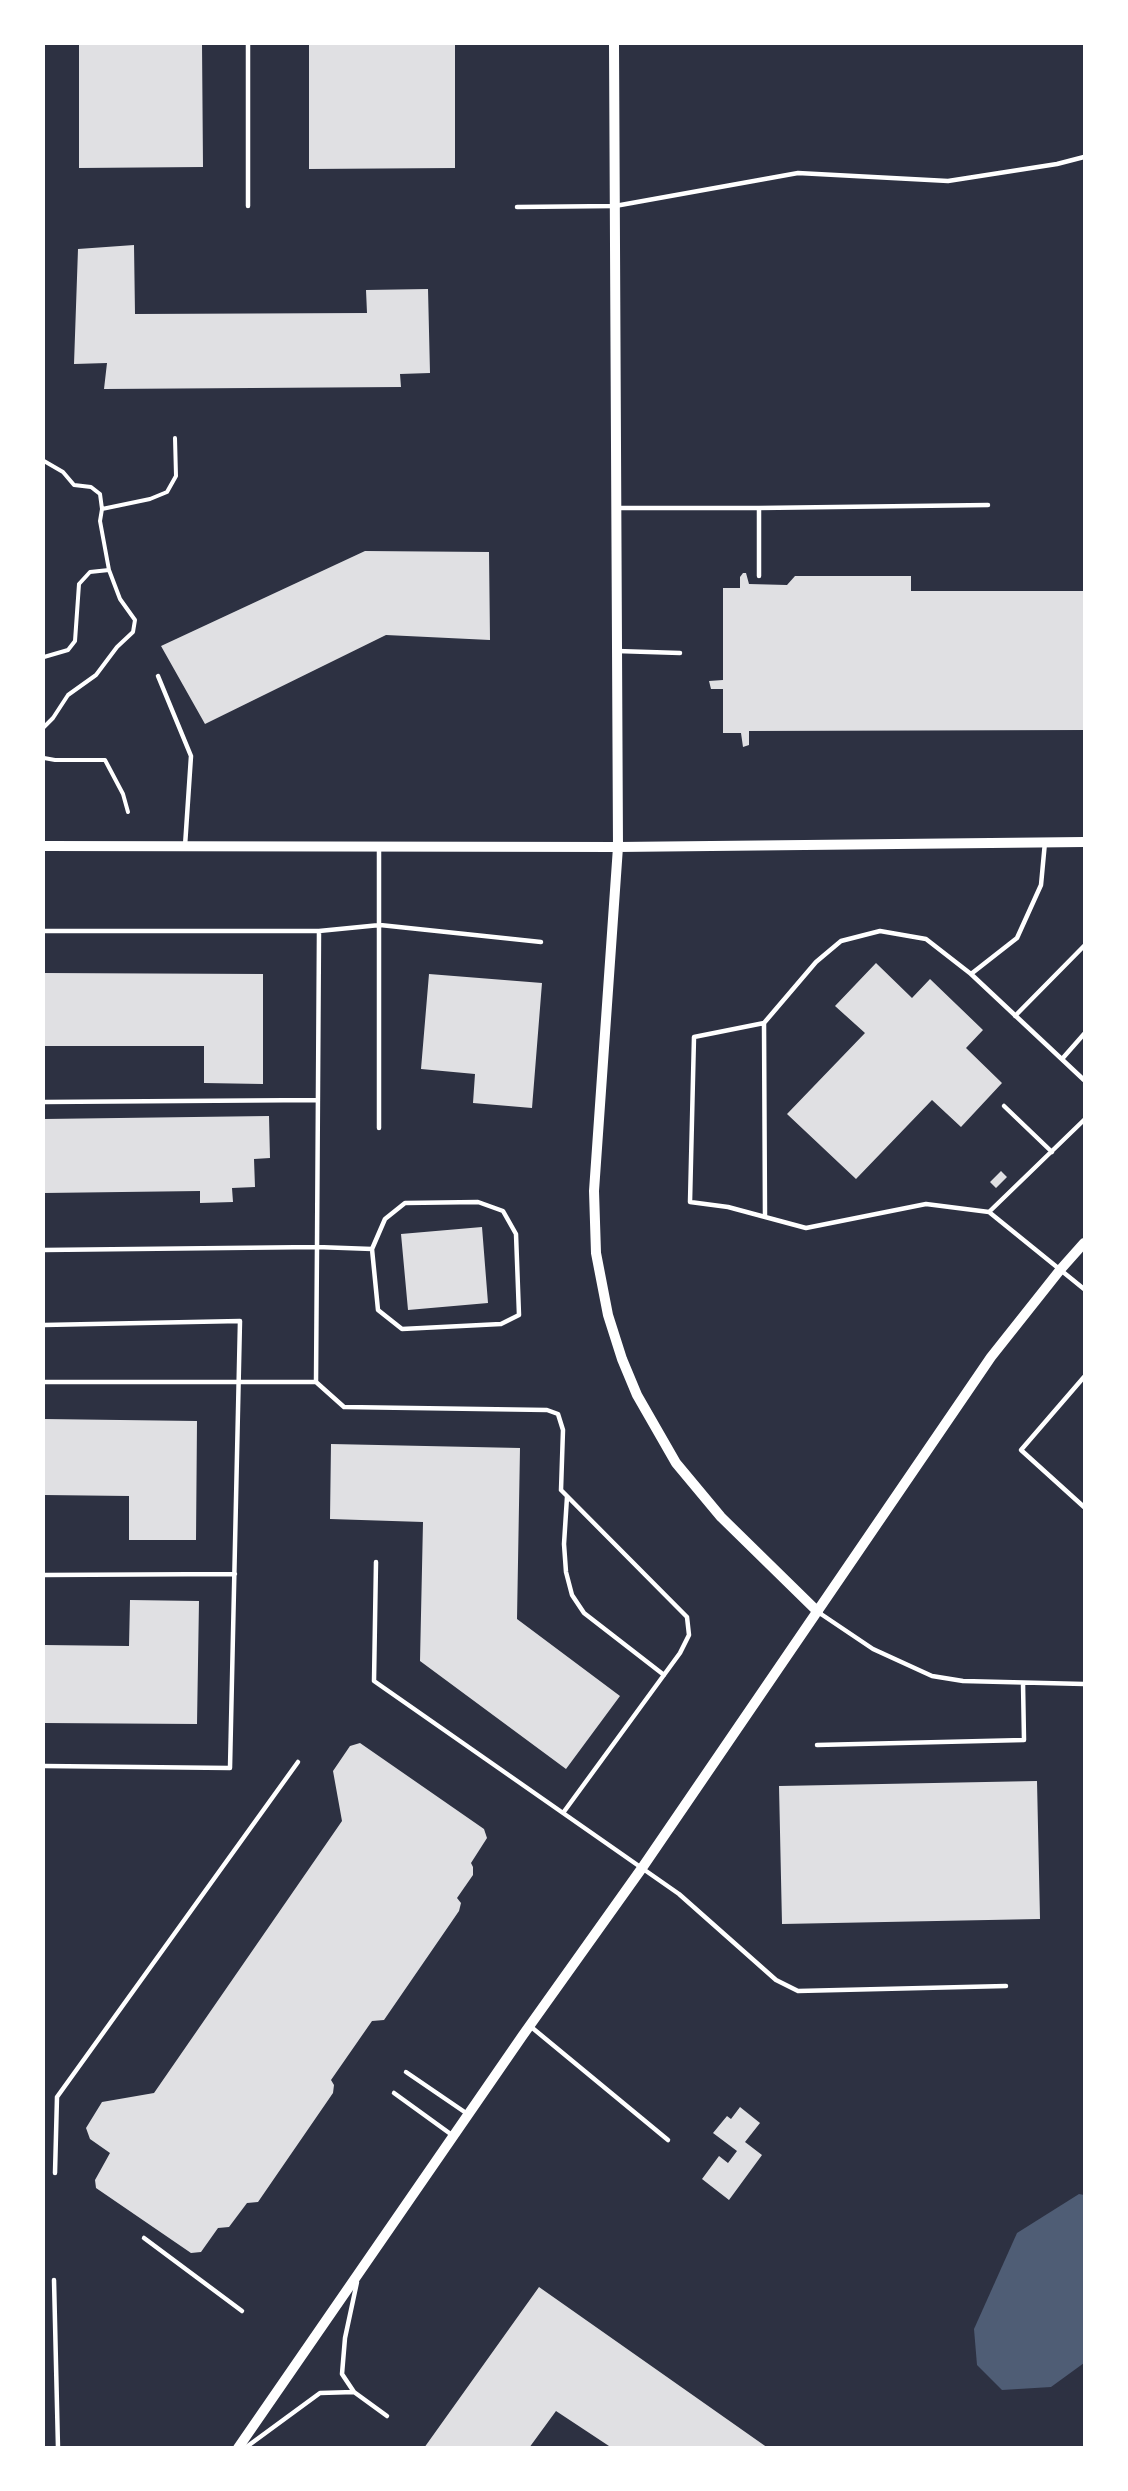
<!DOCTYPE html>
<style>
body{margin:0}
#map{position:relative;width:1128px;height:2491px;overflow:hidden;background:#2d3142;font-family:"IBM Plex Sans",sans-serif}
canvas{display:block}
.frame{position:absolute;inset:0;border:45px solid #fff;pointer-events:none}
</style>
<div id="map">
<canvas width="1128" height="2491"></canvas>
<div class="frame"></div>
</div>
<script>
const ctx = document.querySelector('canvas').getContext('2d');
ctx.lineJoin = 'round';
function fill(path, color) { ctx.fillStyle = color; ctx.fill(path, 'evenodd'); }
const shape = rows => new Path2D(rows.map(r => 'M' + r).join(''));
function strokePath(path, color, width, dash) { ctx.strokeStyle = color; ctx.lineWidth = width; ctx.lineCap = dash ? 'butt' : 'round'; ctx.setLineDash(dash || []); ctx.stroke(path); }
fill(shape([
 [1079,2194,1084,2195,1084,2363,1051,2387,1002,2390,977,2365,974,2329,1017,2233]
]), '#4f5d75');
fill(shape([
 [79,44,202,44,203,167,79,168],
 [309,44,455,44,455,168,309,169],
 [134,245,135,314,367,313,366,290,428,289,430,373,400,374,401,387,104,389,107,363,74,364,78,249],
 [365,551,489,552,490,640,386,635,205,724,161,646],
 [743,573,746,573,749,584,787,585,795,576,911,576,911,591,1084,591,1084,730,749,731,749,745,743,747,741,733,723,733,723,689,711,689,709,681,723,680,723,588,740,588,740,577],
 [876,963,912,998,930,979,983,1030,966,1048,1002,1083,961,1127,932,1100,856,1179,787,1114,865,1033,835,1006],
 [44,973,263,974,263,1084,204,1083,204,1046,44,1046],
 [429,974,542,983,532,1108,473,1103,475,1074,421,1069],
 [269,1116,270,1158,254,1159,255,1187,232,1188,233,1202,200,1203,200,1191,44,1193,44,1119],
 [1001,1171,1007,1177,996,1188,990,1182],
 [482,1227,488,1303,408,1310,401,1234],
 [44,1419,197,1421,196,1540,129,1540,129,1496,44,1495],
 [331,1444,520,1448,517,1619,620,1696,566,1769,420,1661,423,1522,330,1519],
 [130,1600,199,1601,197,1724,44,1723,44,1645,129,1646],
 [360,1743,484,1829,487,1838,471,1863,473,1867,473,1875,457,1898,461,1903,459,1911,384,2020,372,2021,331,2080,334,2085,333,2093,258,2202,247,2203,229,2227,218,2228,201,2252,191,2253,96,2188,95,2180,110,2153,90,2139,86,2128,102,2102,154,2093,342,1821,333,1771,350,1746],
 [1037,1781,1040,1919,782,1924,779,1786],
 [740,2107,760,2123,745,2142,762,2155,729,2200,702,2179,719,2156,728,2163,737,2151,713,2133,727,2116,731,2119],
 [539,2287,768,2448,612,2448,556,2411,529,2448,424,2448]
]), '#e0e0e3');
strokePath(shape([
 [44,461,63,472,74,485,91,487,100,494,102,509,100,521,109,570,90,572,79,584,75,641,68,650,44,657],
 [102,509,150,499,167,492,176,476,175,438],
 [44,727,53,718,68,695,96,675,117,647,133,632,135,620,120,599,109,570],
 [44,758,55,760,105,760,123,794,128,812]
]), '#fff', 4);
strokePath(shape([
 [248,206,248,44],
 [517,207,615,206,798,173,948,181,1057,164,1084,157],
 [616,508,759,508,759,576],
 [759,508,988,505],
 [617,651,680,653],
 [158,676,191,756,185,846],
 [1045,842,1041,885,1017,938,971,974,1084,1080],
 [379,847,379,1128],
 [44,931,319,931,317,1247,44,1250],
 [319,931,380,925,541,942],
 [971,974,926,939,880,931,841,941,816,962,764,1023,694,1037,690,1202,728,1207,806,1228,926,1204,989,1212,1084,1289],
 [1015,1016,1084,946],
 [764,1023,765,1217],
 [1062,1059,1084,1034],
 [44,1102,318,1100],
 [1004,1106,1052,1152],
 [989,1212,1084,1120],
 [372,1249,385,1219,405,1203,478,1202,503,1211,516,1234,519,1315,501,1324,402,1329,378,1310,372,1249,317,1247,316,1382,344,1407,547,1410,558,1414,563,1430,561,1490,687,1617,689,1635,680,1653,563,1813],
 [44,1325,240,1321,230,1768,44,1766],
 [1084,1377,1021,1450,1084,1507],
 [44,1382,316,1382],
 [567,1497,564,1544,566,1572,572,1595,584,1613,664,1675],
 [376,1562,374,1681,679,1894,776,1980,798,1991,1006,1986],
 [44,1575,235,1574],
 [818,1612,873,1649,932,1676,963,1681,1084,1684],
 [817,1745,1024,1740,1023,1683],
 [530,2026,668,2140],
 [406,2072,469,2115],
 [394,2093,452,2135],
 [55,2173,57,2097,298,1762],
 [144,2238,242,2311],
 [54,2280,58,2448],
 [357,2282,345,2338,342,2374,354,2392,387,2416],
 [245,2448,320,2393,354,2392]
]), '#fff', 4.5);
strokePath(shape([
 [614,44,618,847,594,1191,596,1253,608,1315,622,1359,637,1395,676,1463,721,1517,818,1612],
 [44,846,618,847,1084,842],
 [238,2448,523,2035,642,1868,991,1357,1060,1270,1084,1243]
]), '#fff', 10);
</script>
